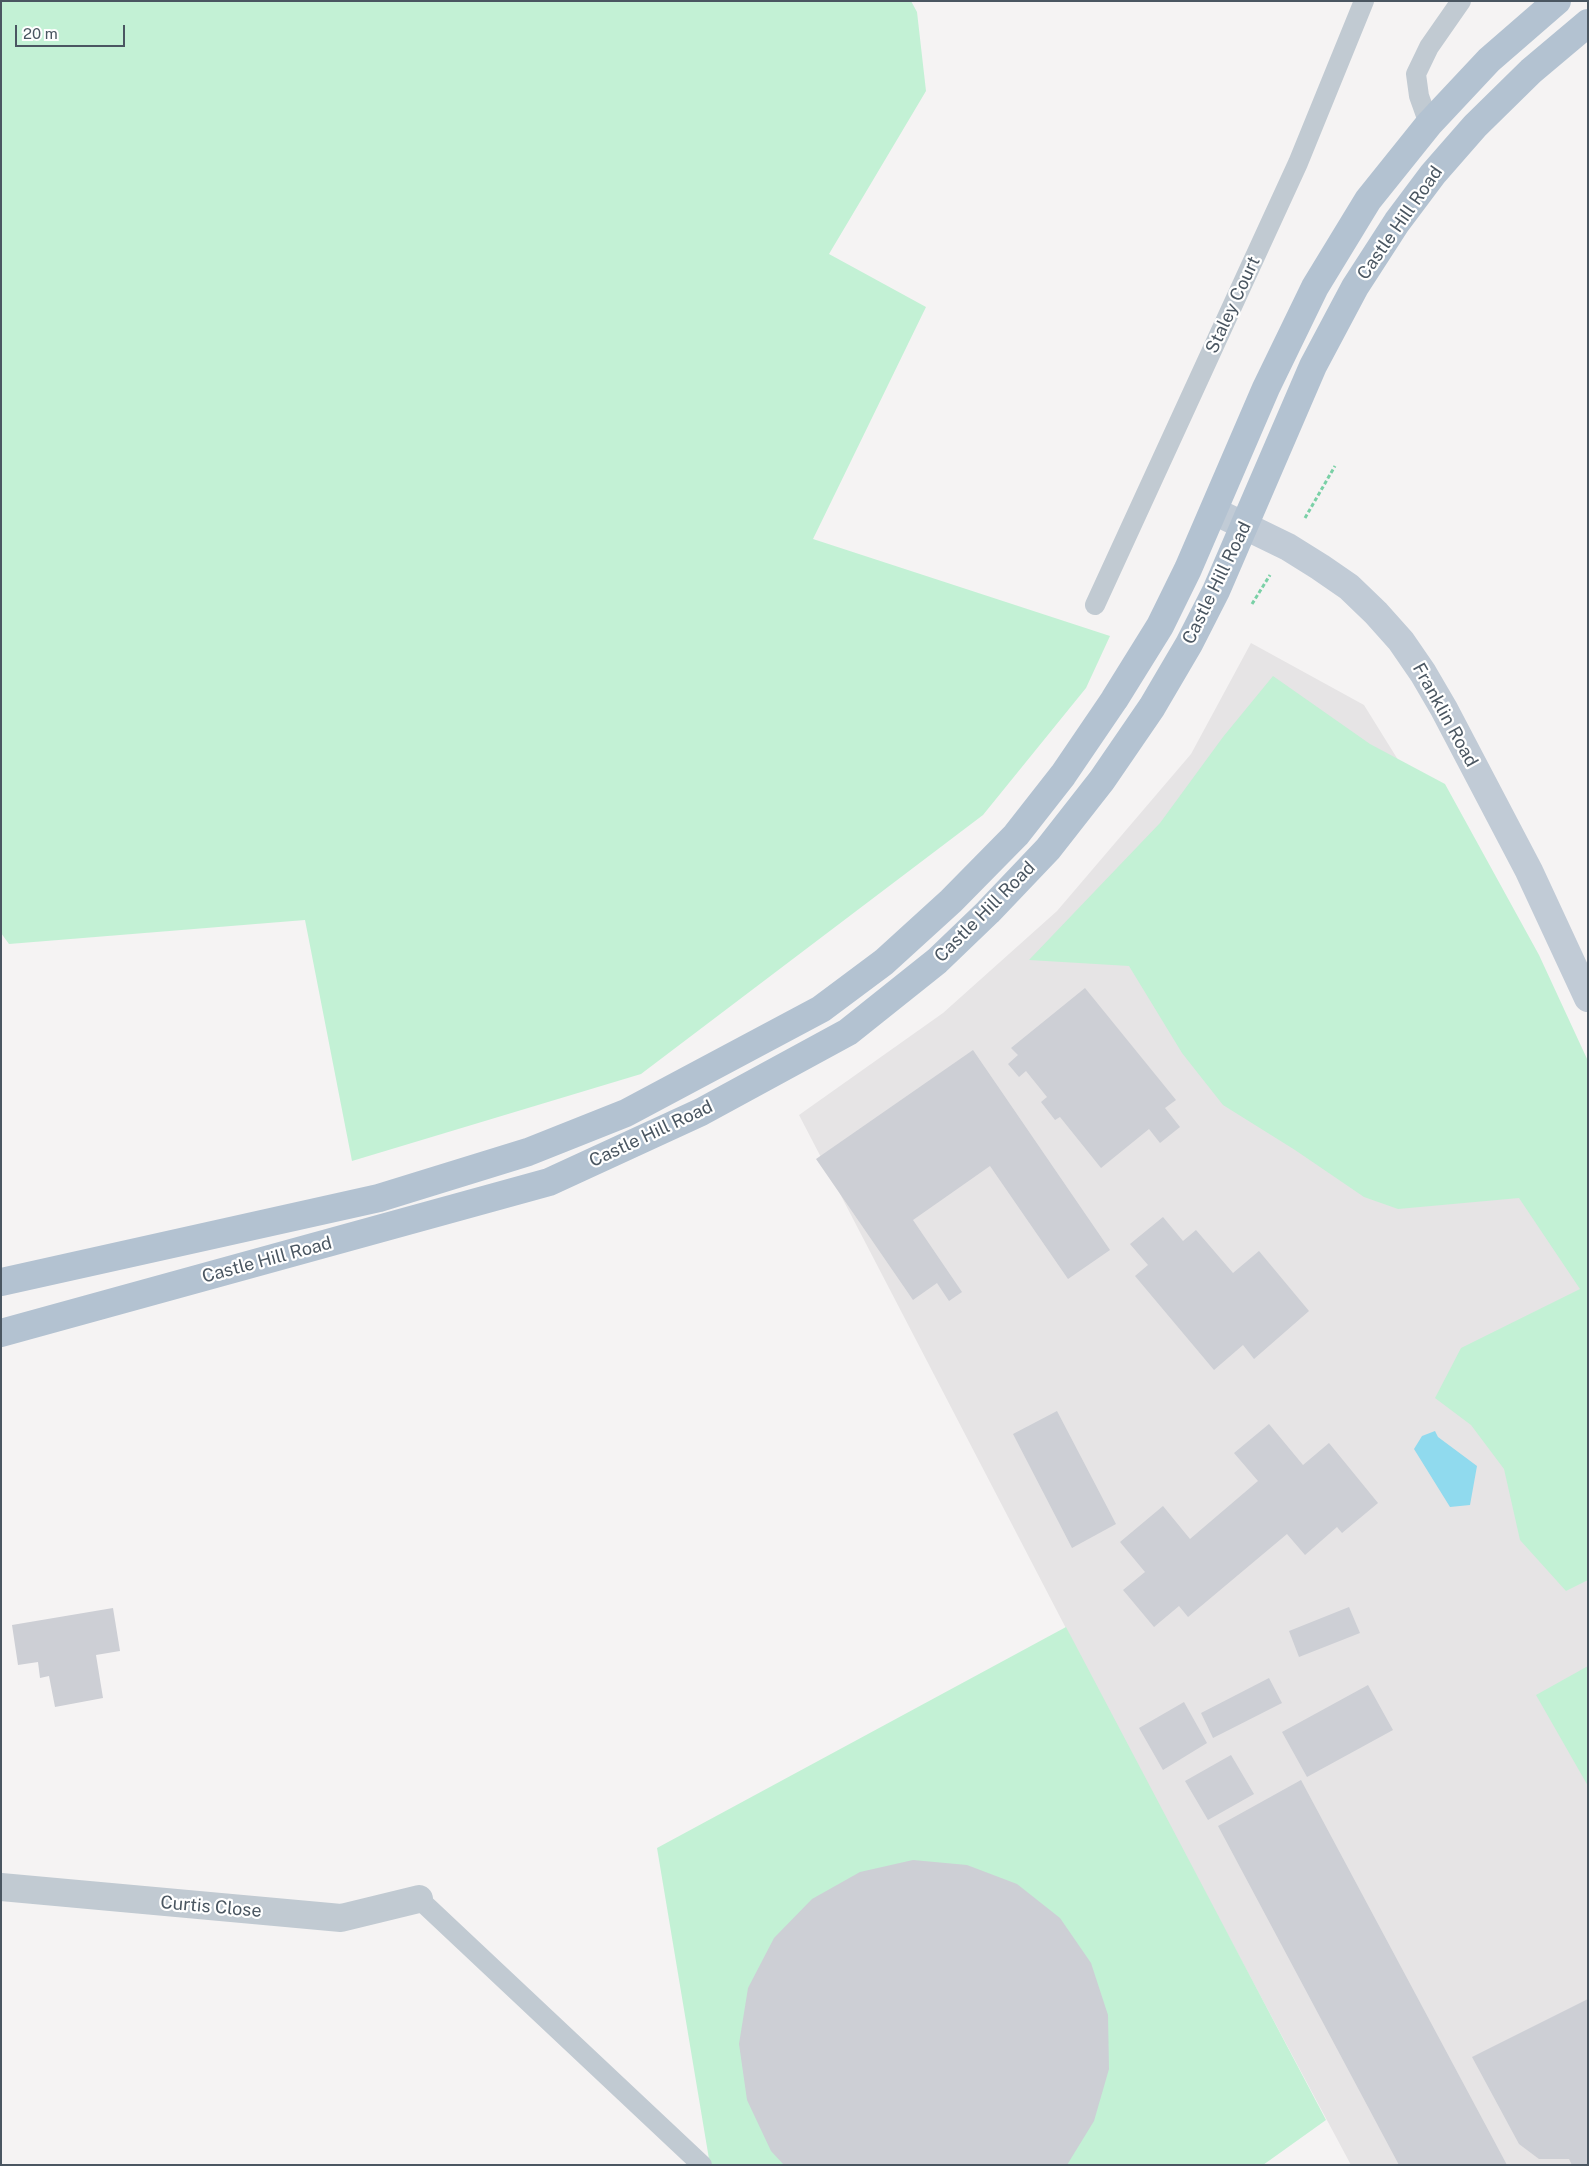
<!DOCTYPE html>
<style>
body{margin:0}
#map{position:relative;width:1589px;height:2166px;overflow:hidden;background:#f5f3f3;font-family:"Public Sans",sans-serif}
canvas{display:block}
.frame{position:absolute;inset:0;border:2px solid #4a5661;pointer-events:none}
.scale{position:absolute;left:15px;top:25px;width:110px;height:22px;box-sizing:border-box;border:2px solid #4a5661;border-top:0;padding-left:6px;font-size:15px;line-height:18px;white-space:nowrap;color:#4a5661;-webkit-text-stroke:4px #fff;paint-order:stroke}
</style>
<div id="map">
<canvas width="1589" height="2166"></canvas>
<div class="frame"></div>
<div class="scale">20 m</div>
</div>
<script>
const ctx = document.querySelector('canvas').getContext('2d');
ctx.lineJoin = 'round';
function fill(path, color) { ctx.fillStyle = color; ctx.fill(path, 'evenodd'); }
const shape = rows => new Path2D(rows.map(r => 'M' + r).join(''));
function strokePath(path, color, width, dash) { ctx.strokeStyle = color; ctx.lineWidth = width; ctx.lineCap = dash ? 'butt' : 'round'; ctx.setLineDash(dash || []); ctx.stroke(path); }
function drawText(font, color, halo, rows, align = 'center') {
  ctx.font = font + ' "Public Sans",sans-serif'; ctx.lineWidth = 4.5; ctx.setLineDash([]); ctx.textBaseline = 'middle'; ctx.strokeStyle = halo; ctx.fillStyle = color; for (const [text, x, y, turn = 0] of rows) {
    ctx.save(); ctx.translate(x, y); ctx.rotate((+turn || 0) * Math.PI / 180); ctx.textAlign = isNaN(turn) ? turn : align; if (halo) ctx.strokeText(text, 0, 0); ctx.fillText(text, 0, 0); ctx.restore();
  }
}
fill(shape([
 [1251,643,1364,705,1588,1066,1588,2165,1351,2165,1147,1784,799,1115,943,1013,1057,911,1191,754]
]), '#e6e4e5');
fill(shape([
 [1,1,911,1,917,12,926,91,829,254,926,307,813,539,1110,636,1086,688,983,815,641,1074,352,1161,305,920,9,944,1,933],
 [1273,676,1370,744,1445,784,1539,955,1588,1061,1588,1580,1566,1591,1520,1540,1504,1469,1471,1425,1435,1398,1461,1348,1580,1289,1519,1198,1398,1209,1364,1197,1295,1150,1223,1105,1182,1053,1129,966,1029,960,1160,823,1223,737],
 [1066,1627,1326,2120,1263,2165,710,2165,657,1848],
 [1588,1666,1588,1786,1536,1695]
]), '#c3f1d5');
fill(shape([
 [1435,1431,1438,1437,1477,1466,1470,1505,1450,1507,1414,1449,1422,1436]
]), '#90daee');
fill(shape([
 [1085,988,1176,1100,1165,1108,1180,1127,1160,1143,1149,1129,1101,1168,1060,1117,1055,1120,1041,1102,1047,1097,1026,1071,1019,1077,1008,1064,1018,1055,1011,1048],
 [973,1050,1110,1250,1068,1279,990,1166,913,1220,962,1292,949,1301,937,1283,913,1300,816,1159],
 [1163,1217,1183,1241,1196,1230,1233,1273,1259,1251,1309,1311,1254,1359,1243,1345,1214,1370,1135,1276,1148,1265,1130,1244],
 [1057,1411,1116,1524,1072,1548,1013,1434],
 [1269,1424,1303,1465,1329,1443,1378,1503,1342,1533,1337,1527,1305,1555,1287,1534,1188,1617,1179,1606,1154,1627,1123,1590,1145,1572,1120,1542,1163,1506,1190,1539,1258,1481,1234,1453],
 [1349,1607,1360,1633,1299,1657,1289,1631],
 [113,1608,120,1651,96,1655,103,1698,55,1707,49,1676,40,1678,38,1662,18,1665,12,1625],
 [1269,1678,1282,1703,1213,1738,1201,1713],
 [1368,1685,1393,1730,1307,1777,1282,1732],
 [1184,1702,1207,1743,1163,1770,1139,1728],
 [1231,1755,1254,1794,1208,1820,1185,1781],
 [1301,1780,1507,2165,1399,2165,1218,1826],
 [913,1860,967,1865,1017,1884,1060,1918,1091,1963,1108,2015,1109,2069,1094,2121,1067,2165,784,2165,771,2151,747,2100,739,2044,748,1988,774,1938,812,1899,860,1872],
 [1588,1999,1588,2165,1572,2165,1569,2159,1539,2159,1519,2144,1472,2057]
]), '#cdcfd5');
strokePath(shape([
 [1305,518,1335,466],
 [1252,604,1270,575]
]), '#7ad0a6', 3, [4, 2.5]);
strokePath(shape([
 [1429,124,1419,96,1416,74,1429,47,1461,1],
 [1095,605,1298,163,1364,1],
 [419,1899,702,2165]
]), '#c1cad2', 20);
strokePath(shape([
 [1,1887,341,1918,419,1899]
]), '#c1cad2', 28);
strokePath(shape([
 [1214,511,1288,547,1320,567,1349,587,1376,613,1401,641,1423,673,1444,709,1529,871,1588,998]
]), '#c1cbd6', 28);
strokePath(shape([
 [1,1282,379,1198,528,1152,626,1113,821,1009,884,962,951,901,1016,835,1063,775,1114,700,1160,626,1188,569,1266,388,1315,287,1368,200,1429,124,1489,60,1557,1],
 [1,1333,549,1182,701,1112,848,1032,937,961,988,912,1048,849,1102,780,1152,707,1189,644,1216,591,1313,366,1355,287,1397,222,1433,174,1475,126,1531,71,1588,23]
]), '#b3c2d1', 28);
drawText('18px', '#4a5661', '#fff', [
 ["Castle Hill Road",1400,223,-55],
 ["Staley Court",1233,305,-65],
 ["Castle Hill Road",1217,583,-64],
 ["Franklin Road",1445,715,61],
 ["Castle Hill Road",985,912,-45],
 ["Castle Hill Road",651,1134,-25],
 ["Castle Hill Road",267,1260,-15],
 ["Curtis Close",211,1907,5]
]);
</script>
